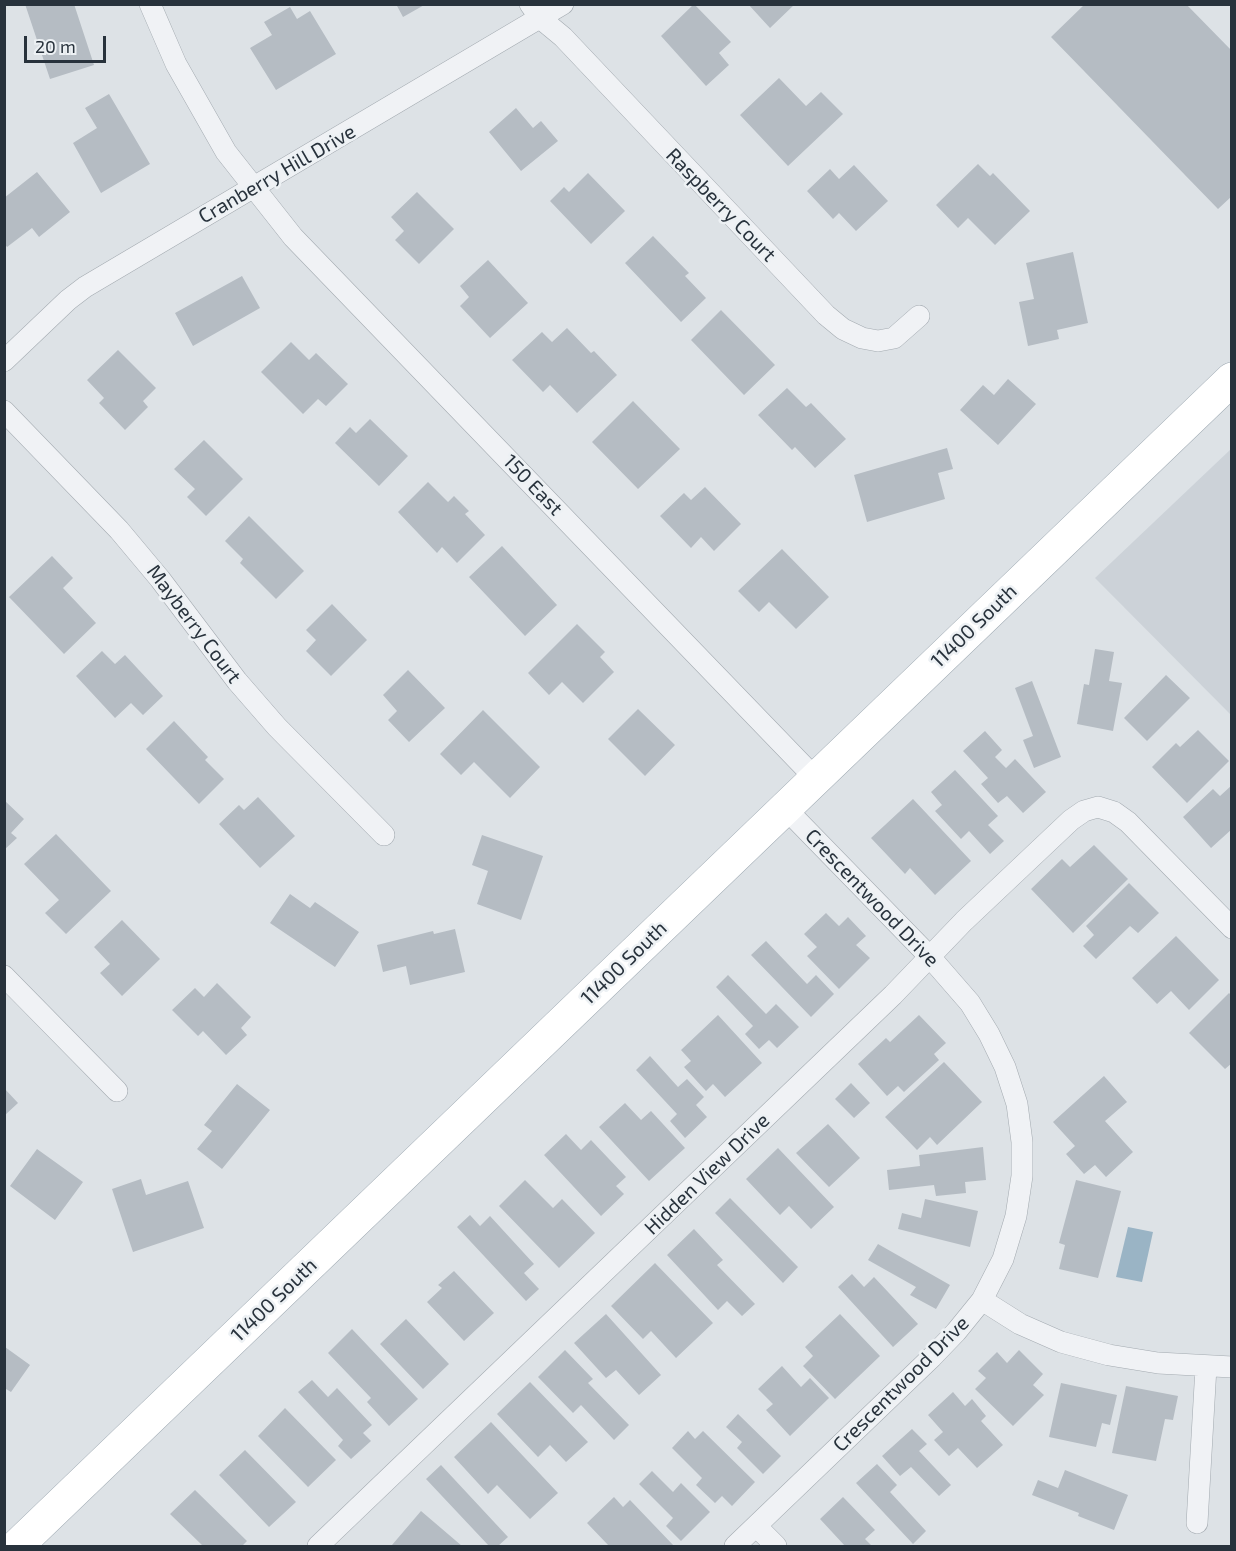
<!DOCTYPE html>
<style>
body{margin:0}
#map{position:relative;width:1236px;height:1551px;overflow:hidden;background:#dde2e6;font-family:"Exo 2",sans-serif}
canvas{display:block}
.frame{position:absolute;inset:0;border:6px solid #28323c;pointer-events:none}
.scale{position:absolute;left:24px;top:36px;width:82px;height:27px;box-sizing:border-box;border:3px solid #28323c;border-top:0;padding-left:8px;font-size:18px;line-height:21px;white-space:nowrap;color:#28323c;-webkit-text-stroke:4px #edf1f4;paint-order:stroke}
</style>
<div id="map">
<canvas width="1236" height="1551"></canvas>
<div class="frame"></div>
<div class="scale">20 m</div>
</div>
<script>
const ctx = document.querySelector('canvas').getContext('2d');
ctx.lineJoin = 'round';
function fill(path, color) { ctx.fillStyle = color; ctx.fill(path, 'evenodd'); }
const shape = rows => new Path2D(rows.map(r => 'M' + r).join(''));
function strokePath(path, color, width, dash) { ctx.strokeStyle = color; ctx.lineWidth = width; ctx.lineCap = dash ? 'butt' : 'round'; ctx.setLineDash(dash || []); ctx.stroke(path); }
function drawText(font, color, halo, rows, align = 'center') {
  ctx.font = font + ' "Exo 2",sans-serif'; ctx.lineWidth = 5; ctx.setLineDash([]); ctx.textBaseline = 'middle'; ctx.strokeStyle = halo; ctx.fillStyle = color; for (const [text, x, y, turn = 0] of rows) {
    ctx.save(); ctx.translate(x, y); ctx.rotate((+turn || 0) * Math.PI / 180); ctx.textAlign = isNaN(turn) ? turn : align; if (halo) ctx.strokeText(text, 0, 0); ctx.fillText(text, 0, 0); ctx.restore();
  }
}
fill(shape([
 [1231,449,1231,715,1095,578]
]), '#ccd2d8');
fill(shape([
 [1128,1227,1153,1232,1142,1282,1116,1277]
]), '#9ab4c5');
fill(shape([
 [25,4,74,4,94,65,50,79],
 [396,4,426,4,403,17],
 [694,4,731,42,719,53,729,65,706,86,661,36],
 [748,4,795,4,770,28],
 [1085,4,1186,4,1232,51,1232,196,1218,209,1051,37],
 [290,7,297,19,310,11,336,54,276,90,250,48,272,35,264,22],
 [779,78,806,106,821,92,843,114,788,166,740,115],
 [109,94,150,164,101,193,73,143,97,128,85,108],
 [516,108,533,128,541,121,558,141,521,171,489,132],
 [978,164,990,176,993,173,1030,211,995,245,968,218,958,228,936,205],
 [854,165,888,201,856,231,839,213,833,219,807,191,830,169,839,179],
 [37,172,70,212,39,237,32,228,7,247,4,243,4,198],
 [588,173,625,211,591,244,550,201,564,187,569,192],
 [417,192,454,229,419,264,395,240,404,231,391,217],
 [653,236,689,273,685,276,706,298,681,322,625,263],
 [1073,252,1088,323,1057,330,1059,339,1028,346,1019,302,1034,299,1026,263],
 [488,260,528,303,490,338,460,306,469,297,460,286],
 [242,276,260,308,193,346,175,313],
 [721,310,775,365,744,395,691,340],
 [567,328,591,353,594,351,617,375,577,413,550,385,543,392,512,360,542,332,552,342],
 [291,342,309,360,316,353,348,384,326,406,318,399,303,414,261,372],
 [118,350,156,388,143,401,148,407,125,430,99,403,104,398,87,380],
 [1008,379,1036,404,998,445,960,410,983,385,994,395],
 [787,388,806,407,811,403,846,439,815,468,795,447,792,450,758,415],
 [633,401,680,449,638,489,592,442],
 [370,419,408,456,379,486,335,443,350,427,356,433],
 [204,440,243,479,206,516,187,497,195,489,174,469],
 [947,448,953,469,938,473,945,499,867,522,854,475],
 [428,482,448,502,454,496,469,511,465,514,485,535,457,563,442,547,437,553,398,512],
 [705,487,741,524,714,551,701,537,691,548,660,516,684,493,691,500],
 [249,516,304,571,276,599,240,563,243,559,225,541],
 [502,546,557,605,525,636,469,577],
 [782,549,829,597,796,629,769,602,759,612,738,591],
 [52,556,73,578,63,588,96,623,64,654,9,597],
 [332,604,367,640,331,676,306,651,316,640,306,630],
 [577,624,605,652,600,657,614,672,583,703,562,682,549,695,528,673],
 [1095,649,1114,652,1109,681,1122,683,1113,731,1077,724,1084,684,1089,685],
 [102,651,115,664,125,655,163,696,143,715,131,703,115,718,76,676],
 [408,670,445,708,409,742,388,720,397,711,383,695],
 [1166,675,1190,698,1147,741,1124,718],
 [1032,681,1061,757,1034,768,1023,740,1033,736,1015,688],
 [638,709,675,745,645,776,608,739],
 [483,710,540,767,510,798,474,762,461,775,440,754],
 [174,721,208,757,205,760,224,779,199,804,146,749],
 [1198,730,1229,761,1187,803,1152,767,1176,743,1180,747],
 [985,731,1002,750,995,757,1006,768,1015,759,1046,792,1023,813,1007,796,998,803,981,784,988,778,963,751],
 [955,770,998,816,988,825,1004,841,990,854,969,831,961,839,935,811,942,805,931,792],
 [1232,785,1232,829,1211,848,1183,817,1213,789,1220,796],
 [258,797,295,836,260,868,219,824,239,805,244,810],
 [913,799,971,861,935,895,910,868,905,874,871,838],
 [4,800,24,819,11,833,17,838,4,850],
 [56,834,111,891,66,934,45,913,59,900,24,864],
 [482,835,543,856,521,920,477,904,488,871,472,865],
 [1094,845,1128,879,1073,933,1031,889,1062,859,1070,867],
 [1129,883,1159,913,1138,933,1130,926,1096,959,1083,946,1094,935,1086,926],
 [290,894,310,908,315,902,359,932,335,967,270,923],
 [826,913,839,926,848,917,866,936,856,945,870,958,839,989,807,956,817,947,804,934],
 [122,920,160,959,122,996,100,973,110,964,94,947],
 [455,929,465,972,410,985,406,966,383,972,377,945,433,931,434,934],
 [1176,936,1219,980,1189,1010,1171,991,1157,1004,1132,978],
 [766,941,807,984,816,975,834,994,811,1017,751,955],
 [728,975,766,1014,776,1004,799,1027,777,1048,769,1040,759,1049,745,1034,753,1026,716,987],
 [217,983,251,1017,241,1028,247,1035,226,1055,203,1031,198,1036,172,1010,195,988,204,997],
 [1229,993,1232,996,1232,1063,1225,1069,1189,1033],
 [718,1015,762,1063,725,1097,713,1084,706,1091,684,1067,691,1061,681,1050],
 [919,1015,946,1043,934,1054,939,1060,904,1092,898,1086,887,1096,858,1064,886,1038,890,1042],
 [650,1056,678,1087,687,1079,704,1097,696,1105,707,1117,685,1138,670,1121,677,1114,636,1070],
 [944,1062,982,1102,937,1145,930,1137,917,1150,885,1117],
 [1104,1076,1127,1102,1105,1121,1133,1152,1106,1177,1095,1165,1084,1174,1066,1154,1075,1146,1053,1122],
 [851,1083,870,1103,854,1118,835,1099],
 [237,1084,270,1110,222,1169,197,1149,212,1131,204,1125],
 [4,1088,18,1103,4,1116],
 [625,1103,641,1120,651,1111,685,1148,649,1181,599,1127],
 [828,1124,860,1158,829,1187,796,1153],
 [566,1134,581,1150,591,1140,626,1177,616,1186,624,1194,601,1216,544,1155],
 [983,1147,986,1180,965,1182,966,1193,936,1196,934,1185,889,1190,887,1170,920,1166,919,1155],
 [778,1148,834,1207,811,1229,789,1206,780,1215,746,1179],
 [37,1149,83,1182,55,1220,10,1186],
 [141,1179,146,1195,188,1181,204,1228,133,1252,112,1189],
 [525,1180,553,1208,562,1199,595,1233,559,1268,499,1206],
 [1076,1180,1121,1191,1098,1278,1059,1269,1065,1245,1059,1243],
 [730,1198,798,1267,783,1283,715,1213],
 [925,1199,978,1211,970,1247,898,1229,902,1213,921,1218],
 [470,1215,480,1226,490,1216,534,1264,524,1273,539,1289,526,1301,457,1227],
 [694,1229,723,1260,717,1265,755,1304,742,1316,727,1301,718,1310,667,1255],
 [878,1244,950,1285,936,1309,910,1295,916,1287,868,1260],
 [655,1263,713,1323,676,1358,651,1331,643,1339,611,1306],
 [454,1271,494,1313,464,1341,427,1302,442,1288,438,1285],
 [852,1274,864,1287,874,1277,918,1324,893,1347,838,1287],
 [606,1314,661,1375,639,1395,616,1370,606,1378,574,1343],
 [840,1314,880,1356,835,1399,803,1366,813,1356,805,1347],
 [406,1319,449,1364,423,1389,380,1344],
 [352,1329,418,1399,389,1426,367,1402,371,1398,328,1353],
 [5,1347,30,1365,11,1392,6,1389,5,1391],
 [565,1350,593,1379,588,1383,629,1425,614,1440,581,1405,573,1413,538,1377],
 [1019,1350,1043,1374,1033,1385,1044,1395,1013,1426,975,1389,986,1378,978,1371,997,1352,1007,1363],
 [782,1366,801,1387,810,1378,829,1398,790,1436,766,1410,773,1404,758,1389],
 [312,1380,328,1397,337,1388,372,1425,363,1433,371,1441,351,1459,338,1446,343,1440,298,1392],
 [530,1382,588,1442,566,1462,550,1445,538,1457,497,1414],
 [1061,1383,1117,1395,1110,1425,1102,1423,1096,1447,1049,1437],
 [1126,1386,1178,1396,1173,1420,1165,1419,1156,1461,1112,1453],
 [953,1392,965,1406,972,1399,986,1416,981,1421,1003,1445,977,1468,958,1448,949,1456,934,1440,943,1432,928,1415],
 [285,1408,336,1460,308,1487,258,1436],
 [738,1414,781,1456,763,1474,737,1448,742,1442,726,1427],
 [491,1422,558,1493,530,1519,497,1485,488,1494,454,1457],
 [912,1429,927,1444,919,1451,951,1485,939,1496,911,1467,900,1476,882,1456],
 [688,1431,695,1439,703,1431,755,1482,732,1506,722,1496,715,1503,696,1485,702,1478,672,1448],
 [245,1450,296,1502,269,1527,219,1475],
 [877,1464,897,1485,890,1492,926,1531,913,1544,856,1483],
 [441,1465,508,1537,498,1546,489,1546,426,1479],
 [1065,1470,1128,1495,1114,1530,1078,1516,1079,1513,1032,1495,1038,1480,1058,1488],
 [652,1471,673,1492,681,1483,710,1512,681,1541,666,1526,673,1518,639,1484],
 [195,1490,247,1541,242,1546,203,1546,170,1514],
 [614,1497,623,1507,630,1500,674,1546,609,1546,587,1523],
 [843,1497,875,1530,865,1539,872,1546,845,1546,820,1519],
 [421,1511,462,1546,392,1545]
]), '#b5bcc3');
const minor = shape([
 [150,4,176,64,226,152,293,237,816,779],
 [530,4,540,18,563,37,826,315,843,329,862,338,878,341,894,338,919,316],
 [4,361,68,300,85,287,563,4],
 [4,411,119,530,160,579,237,681,277,727,384,835],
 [4,976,117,1091],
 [982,1300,1020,1324,1061,1342,1109,1355,1158,1363,1232,1367],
 [1197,1523,1206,1367],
 [756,1526,776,1546],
 [318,1546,893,995,964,921,1071,820,1084,811,1098,807,1114,812,1128,822,1232,928],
 [735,1546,932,1357,956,1332,982,1300,1003,1259,1016,1216,1022,1176,1022,1142,1017,1104,1005,1067,989,1034,970,1003,930,957,785,808]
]);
const primary = shape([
 [17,1546,1232,379]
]);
strokePath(minor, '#a3aab0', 22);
strokePath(primary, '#9da8b1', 34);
strokePath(minor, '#f0f2f5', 21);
strokePath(primary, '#fff', 33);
drawText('20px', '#28323c', '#edf1f4', [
 ["Cranberry Hill Drive",277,174,-30],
 ["Raspberry Court",721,205,46],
 ["150 East",533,485,46],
 ["Mayberry Court",194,624,53],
 ["11400 South",974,626,-44],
 ["Crescentwood Drive",872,898,46],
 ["11400 South",624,963,-44],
 ["Hidden View Drive",707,1174,-44],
 ["11400 South",274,1300,-44],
 ["Crescentwood Drive",901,1384,-45]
]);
</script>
